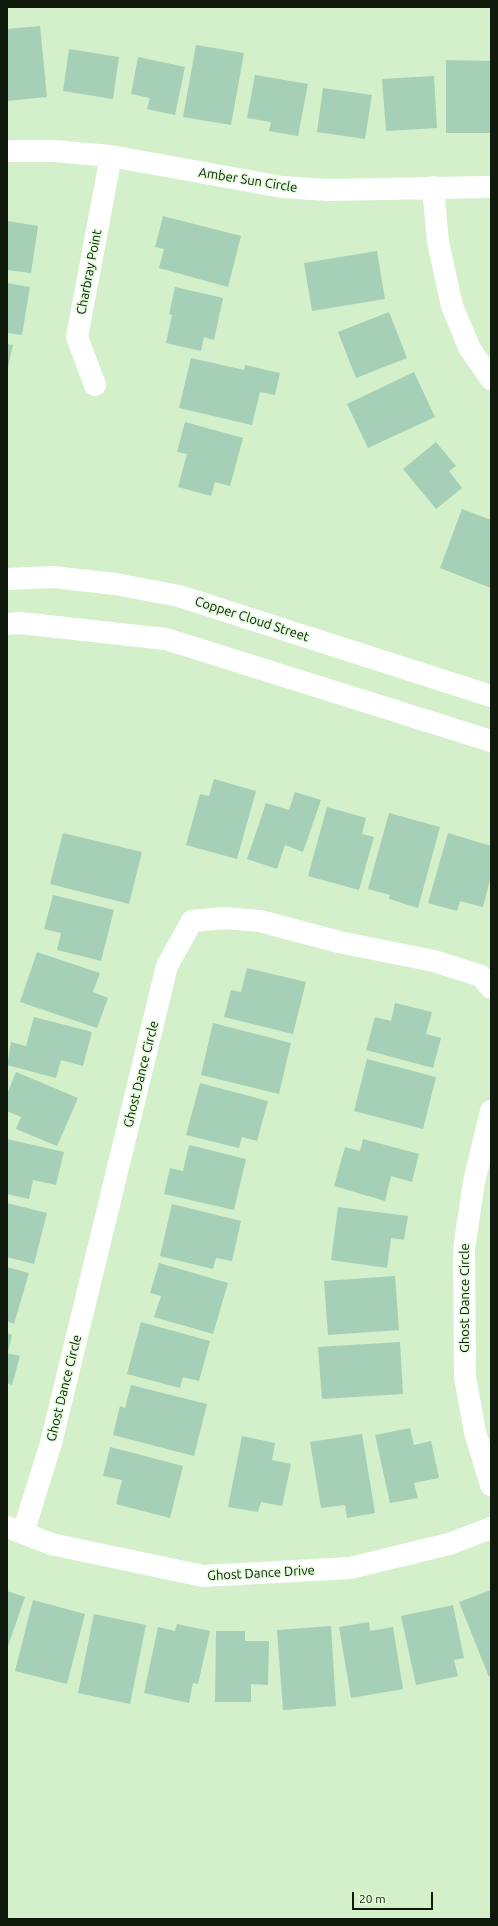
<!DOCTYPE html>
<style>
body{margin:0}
#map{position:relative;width:498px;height:1926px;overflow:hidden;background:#d3f0cb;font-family:Ubuntu,sans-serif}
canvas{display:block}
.frame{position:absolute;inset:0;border:8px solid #0f190c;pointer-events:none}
.scale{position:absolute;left:352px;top:1892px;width:81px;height:18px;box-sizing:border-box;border:2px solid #0f190c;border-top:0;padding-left:5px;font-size:12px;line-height:14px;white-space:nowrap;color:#0f190c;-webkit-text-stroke:3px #e0fdd8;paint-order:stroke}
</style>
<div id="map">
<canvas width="498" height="1926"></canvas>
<div class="frame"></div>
<div class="scale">20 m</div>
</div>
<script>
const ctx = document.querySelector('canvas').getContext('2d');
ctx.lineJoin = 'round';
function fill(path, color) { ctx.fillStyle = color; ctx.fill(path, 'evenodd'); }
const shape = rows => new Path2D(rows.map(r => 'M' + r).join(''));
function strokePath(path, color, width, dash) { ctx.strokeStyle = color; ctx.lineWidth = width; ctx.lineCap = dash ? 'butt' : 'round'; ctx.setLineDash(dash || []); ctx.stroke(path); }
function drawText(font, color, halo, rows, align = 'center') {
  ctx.font = font + ' Ubuntu,sans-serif'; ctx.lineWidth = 3; ctx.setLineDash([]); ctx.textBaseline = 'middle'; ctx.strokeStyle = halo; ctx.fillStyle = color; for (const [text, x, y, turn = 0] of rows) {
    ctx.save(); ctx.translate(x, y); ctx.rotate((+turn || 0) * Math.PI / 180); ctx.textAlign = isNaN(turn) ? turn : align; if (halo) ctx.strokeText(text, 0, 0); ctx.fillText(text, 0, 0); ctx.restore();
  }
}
fill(shape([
 [40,26,47,97,7,101,7,29],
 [196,45,244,53,231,125,183,117],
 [69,49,119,57,113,99,63,91],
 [138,57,185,67,175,115,147,109,150,98,131,94],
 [446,60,491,61,491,133,446,133],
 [255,75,308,84,298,136,269,131,271,122,247,118],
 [434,76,437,128,386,131,382,79],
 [323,88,372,95,365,139,317,132],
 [163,216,241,236,228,287,159,268,164,249,155,247],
 [7,221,38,226,31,273,7,270],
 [377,251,385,299,312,311,304,263],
 [7,283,30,287,22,335,7,333],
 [175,287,223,298,214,340,204,337,201,351,166,343,172,315,169,314],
 [389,312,407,358,356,378,338,332],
 [7,344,13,345,8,367,7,367],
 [191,358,244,370,245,365,280,373,275,395,260,392,252,425,179,408],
 [414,372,435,417,368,448,347,404],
 [185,422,243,438,230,486,215,482,211,496,178,487,187,454,177,452],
 [436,442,456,466,449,471,462,488,436,509,403,469],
 [462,509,491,520,491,588,440,568],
 [214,779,256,791,237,859,186,845,200,794,209,796],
 [295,792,321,800,303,852,285,845,277,869,247,859,266,803,289,810],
 [327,807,366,818,362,834,374,837,359,890,308,876],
 [389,813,440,827,418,908,389,899,390,895,368,889],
 [63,833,142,852,129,904,50,884],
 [448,833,491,846,491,876,483,907,460,901,457,911,428,903],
 [53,895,114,910,101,961,57,950,61,933,44,929],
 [37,952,100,973,93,992,108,998,97,1028,20,1002],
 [247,968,306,982,293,1034,224,1017,231,990,241,992],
 [395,1003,432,1012,426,1034,441,1038,433,1068,366,1050,375,1017,391,1021],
 [34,1017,92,1032,83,1066,61,1060,56,1078,7,1065,11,1042,26,1046],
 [213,1023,291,1043,279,1094,201,1075],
 [367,1059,436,1077,423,1129,354,1111],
 [16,1072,78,1098,57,1146,16,1129,21,1117,7,1111,7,1094],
 [200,1083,268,1101,257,1141,242,1137,239,1148,186,1135],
 [7,1139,64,1152,56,1185,33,1180,29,1199,7,1194],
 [363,1139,419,1154,412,1182,391,1176,385,1201,334,1186,345,1147,360,1151],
 [189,1145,246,1159,234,1210,164,1194,170,1168,183,1171],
 [7,1203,47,1213,34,1264,7,1257],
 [172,1204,241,1221,232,1261,216,1258,213,1269,160,1256],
 [338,1207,408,1216,404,1240,391,1238,387,1268,331,1260],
 [159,1263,228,1283,213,1334,154,1317,161,1296,150,1293],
 [7,1267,29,1273,14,1324,7,1321],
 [395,1276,399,1330,328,1335,324,1281],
 [141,1322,210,1341,199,1381,183,1377,180,1388,127,1374],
 [7,1333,12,1335,8,1352,7,1352],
 [400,1342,403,1394,322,1399,318,1347],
 [7,1353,20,1356,12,1385,7,1383],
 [131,1385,207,1404,194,1456,113,1435,120,1406,125,1408],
 [410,1428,414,1445,431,1441,439,1478,414,1483,418,1498,390,1503,375,1435],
 [362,1434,375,1513,347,1518,345,1505,321,1508,310,1442],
 [242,1436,275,1443,272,1460,291,1464,282,1506,261,1502,258,1512,228,1507],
 [110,1447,183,1466,170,1518,116,1504,122,1480,103,1476],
 [491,1590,491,1676,489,1677,459,1602],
 [7,1591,25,1597,7,1649],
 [33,1600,85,1614,67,1684,15,1671],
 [453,1605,464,1658,454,1660,458,1676,416,1685,401,1616],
 [94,1614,146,1625,130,1704,78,1693],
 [369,1622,370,1631,393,1627,403,1689,351,1698,339,1627],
 [177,1624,210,1631,198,1684,193,1683,189,1703,144,1693,158,1627,175,1631],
 [331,1626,336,1706,283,1710,277,1630],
 [216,1631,245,1631,245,1641,269,1641,268,1685,251,1684,251,1702,215,1702]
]), '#a5cfb6');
strokePath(shape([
 [7,151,54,151,111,156,282,187,328,190,491,187],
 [433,187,438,242,452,306,470,349,491,379],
 [95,385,77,337,111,156],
 [7,579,53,577,115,584,179,596,491,696],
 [7,624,20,623,166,639,491,741],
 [491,1111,474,1182,464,1249,465,1377,475,1432,491,1485],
 [7,1527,51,1544,203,1576,350,1568,449,1544,491,1528],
 [23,1533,51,1443,167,966,192,921,224,918,260,921,339,942,434,961,481,976,491,988]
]), '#fff', 22);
drawText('13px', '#0f190c', '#e0fdd8', [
 ["Amber Sun Circle",248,180,9],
 ["Charbray Point",89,272,-79],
 ["Copper Cloud Street",252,619,18],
 ["Ghost Dance Circle",141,1074,-76],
 ["Ghost Dance Circle",465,1298,-90],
 ["Ghost Dance Circle",64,1388,-76],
 ["Ghost Dance Drive",261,1573,-3]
]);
</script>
